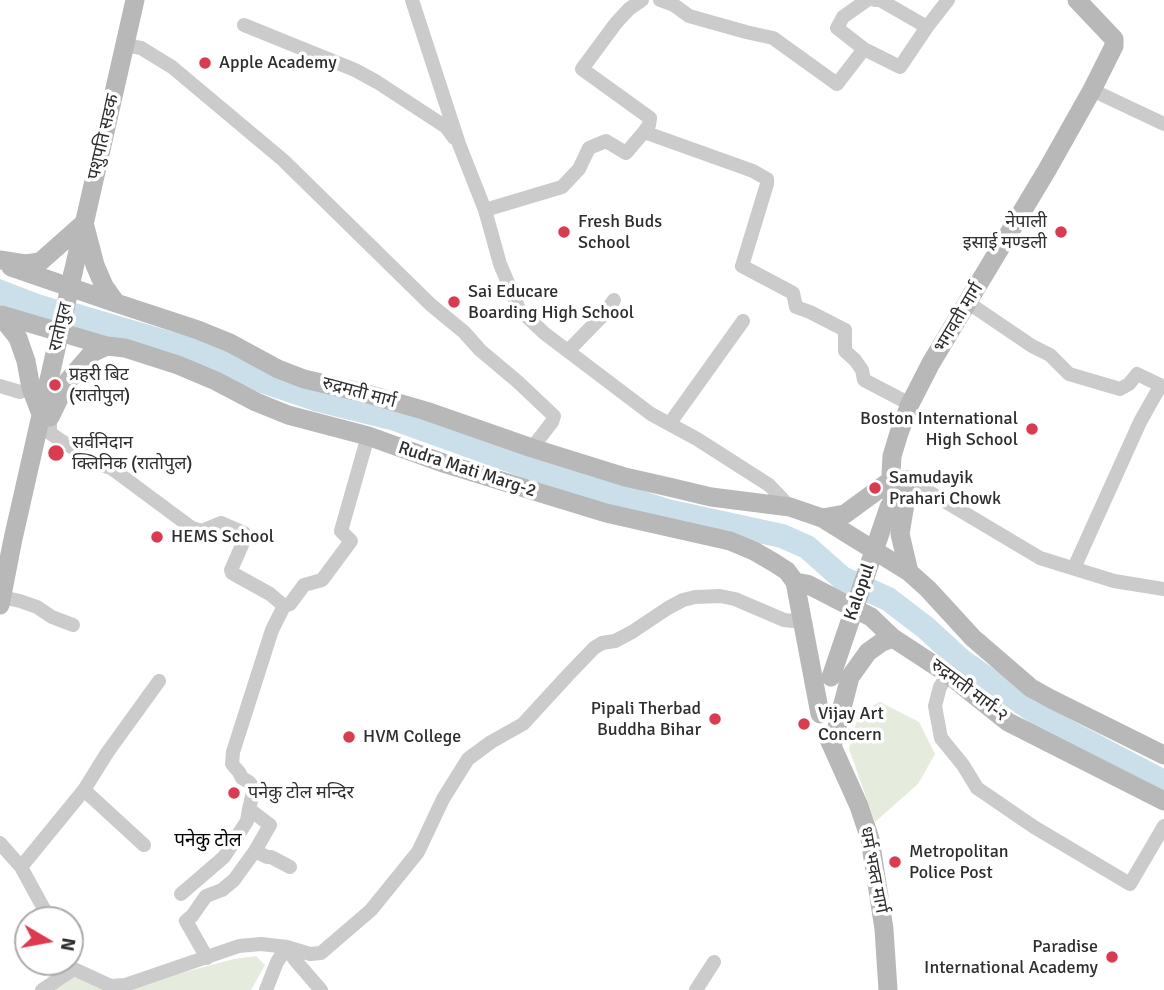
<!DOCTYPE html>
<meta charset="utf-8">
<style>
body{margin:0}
#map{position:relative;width:1164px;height:990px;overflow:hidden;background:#fff;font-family:Signika,sans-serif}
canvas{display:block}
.north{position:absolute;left:14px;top:906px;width:70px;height:70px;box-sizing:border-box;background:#fff;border:2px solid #ababab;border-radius:50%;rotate:100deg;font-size:19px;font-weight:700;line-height:28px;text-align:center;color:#2e2e2e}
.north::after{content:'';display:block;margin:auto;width:24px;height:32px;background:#dc3a4f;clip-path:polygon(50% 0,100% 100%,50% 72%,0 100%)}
</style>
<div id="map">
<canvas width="1164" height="990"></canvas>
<div class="north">N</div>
</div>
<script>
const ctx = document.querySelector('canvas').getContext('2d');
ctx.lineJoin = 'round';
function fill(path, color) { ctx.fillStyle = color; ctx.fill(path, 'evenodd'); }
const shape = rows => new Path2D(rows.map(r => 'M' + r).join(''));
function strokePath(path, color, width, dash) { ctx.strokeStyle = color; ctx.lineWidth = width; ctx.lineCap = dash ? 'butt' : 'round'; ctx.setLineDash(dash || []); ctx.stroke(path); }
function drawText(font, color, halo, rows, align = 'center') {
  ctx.font = font + ' Signika,"Noto Sans Devanagari",sans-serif'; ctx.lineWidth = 7; ctx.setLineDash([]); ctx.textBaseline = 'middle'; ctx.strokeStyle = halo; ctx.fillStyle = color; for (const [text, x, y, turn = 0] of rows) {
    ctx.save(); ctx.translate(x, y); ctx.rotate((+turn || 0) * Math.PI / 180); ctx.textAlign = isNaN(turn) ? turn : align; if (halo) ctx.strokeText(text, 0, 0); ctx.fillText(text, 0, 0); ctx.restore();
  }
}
fill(shape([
 [880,702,919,722,935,754,918,784,875,822,849,749,859,713],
 [256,956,265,965,251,990,50,990,75,972,118,990,234,959]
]), '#e5ebdd');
fill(shape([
 [0,279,39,294,109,316,103,339,0,305]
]), '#cadfea');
strokePath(shape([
 [74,315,202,353,265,382,315,399,392,418,520,464,667,511,782,536,807,547,842,578,888,599,926,628,962,661,1048,721,1164,782]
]), '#cadfea', 24);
strokePath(shape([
 [412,0,459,144,485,210,500,264,519,309,544,333,651,414,697,439,769,485,790,507],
 [642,0,629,9,616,23,582,69,650,118,649,125,644,132],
 [660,0,674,5,689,16,746,32,773,38,837,84,864,49,900,67,927,27,948,0],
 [875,0,880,0,927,27],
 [244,25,355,70,377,82,446,127,454,138],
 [125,45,141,48,172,67,283,160,431,305,464,332,480,350,518,382,554,416,552,422,532,448],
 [864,49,837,28,843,17,867,0],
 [1092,90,1164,124],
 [485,210,562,187,579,169,589,148,606,141,626,153,644,132,753,171,767,179,767,184,742,266,793,293,796,307,810,312,845,330,845,351,855,360,862,370,864,380,910,404],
 [964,309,973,306,1032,346,1050,355,1069,374,1120,389,1129,384,1137,374,1162,386,1158,390,1140,422,1074,568],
 [568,351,606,312,614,300],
 [0,386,20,392,31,388],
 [50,417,50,433,60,440,99,464,111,468,192,528,202,531,221,523,244,533,241,540,242,545,231,570,232,573,270,594,284,606,290,604,304,585,322,580,351,541,341,531,368,436],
 [670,423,743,321],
 [909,480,1040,558,1114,581,1164,589],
 [2,597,20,601,37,607,52,617,73,625],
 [948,674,940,687,935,706,941,738,963,765,977,788,1034,827,1130,884,1164,826],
 [84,790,107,753,159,681],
 [0,843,21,867,50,920],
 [255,851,267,857,271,857,290,867],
 [21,867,84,790,144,845],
 [181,894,224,857,247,821,249,809],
 [207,958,186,921,192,916,206,896,222,890,234,880,255,851,270,825,249,809,254,788,249,782,242,778,239,772,232,764,233,752,272,630,284,606],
 [42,990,74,969,111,986,125,985,239,946,261,944,287,947,310,954,321,953,371,910,418,852,443,799,468,759,491,742,523,724,569,674,594,648,602,643,615,641,632,632,668,608,683,600,695,597,720,596,735,599,784,620,802,622],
 [266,990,277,962,287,947,295,960,321,990],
 [696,990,714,962]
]), '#cbcbcb', 14);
strokePath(shape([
 [0,260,25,264,40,262,84,223,95,265,104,286,116,303,198,330,230,343,278,369,304,379,364,393,426,411,532,448,625,477,669,487,711,497,790,507,822,518,845,514,890,481,909,480,900,534,909,572,928,589,973,638,1031,688,1051,699,1164,755],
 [11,267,116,303],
 [73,273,135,0],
 [0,315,18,338,26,361,31,388,41,414],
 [2,315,107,346],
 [41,414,50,417,67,382,92,353,107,346,125,348,178,365,216,381,256,402,288,415,368,436,446,464,606,513,730,541,754,551,773,562,787,571,795,582,820,714],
 [890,494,892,456,899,433,910,404,931,363,1047,170,1092,90,1114,46,1114,39,1077,0],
 [822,518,909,572],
 [795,582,807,584,871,617,893,638],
 [0,605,13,539,49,380],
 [827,735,859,806,870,839,884,929,888,990],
 [832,746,850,677,868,652,882,642,893,638,948,674,1008,722,1164,801]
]), '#b8b8b8', 19);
strokePath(shape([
 [49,380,73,273],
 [831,677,889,507]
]), '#b8b8b8', 19);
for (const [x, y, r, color] of [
 [205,63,7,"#dc3a4f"],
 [564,232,7,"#dc3a4f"],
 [1061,232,7,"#dc3a4f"],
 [454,302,7,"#dc3a4f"],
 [55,385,7,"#dc3a4f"],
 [1032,429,7,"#dc3a4f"],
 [56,453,9,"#dc3a4f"],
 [875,488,7,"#dc3a4f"],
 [157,537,7,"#dc3a4f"],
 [715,719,7,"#dc3a4f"],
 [804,724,7,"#dc3a4f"],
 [349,737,7,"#dc3a4f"],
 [234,793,7,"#dc3a4f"],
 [895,862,7,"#dc3a4f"],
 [1112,957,7,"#dc3a4f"]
]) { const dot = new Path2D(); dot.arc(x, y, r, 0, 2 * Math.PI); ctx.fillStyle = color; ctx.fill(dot); strokePath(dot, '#fff', 2.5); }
drawText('18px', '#2e2e2e', '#fff', [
 ["Apple Academy",219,63],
 ["Fresh Buds",578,222],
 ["School",578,243],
 ["नेपाली",1047,222,"right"],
 ["इसाई मण्डली",1047,243,"right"],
 ["Sai Educare",468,292],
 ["Boarding High School",468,313],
 ["प्रहरी बिट",69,375],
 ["(रातोपुल)",69,396],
 ["Boston International",1018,419,"right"],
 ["High School",1018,440,"right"],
 ["सर्वनिदान",72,443],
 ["क्लिनिक (रातोपुल)",72,464],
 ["Samudayik",889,478],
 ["Prahari Chowk",889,499],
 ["HEMS School",171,537],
 ["Pipali Therbad",701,709,"right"],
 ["Buddha Bihar",701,730,"right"],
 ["Vijay Art",818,714],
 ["Concern",818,735],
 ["HVM College",363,737],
 ["पनेकु टोल मन्दिर",248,793],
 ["Metropolitan",909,852],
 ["Police Post",909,873],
 ["Paradise",1098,947,"right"],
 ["International Academy",1098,968,"right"]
], 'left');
drawText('18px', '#2e2e2e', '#fff', [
 ["पशुपति सडक",104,137,-77],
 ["भगवती मार्ग",959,318,-59],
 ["रातोपुल",61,327,-77],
 ["रुद्रमती मार्ग",359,393,15],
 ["Rudra Mati Marg-2",467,470,18],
 ["Kalopul",860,592,-71],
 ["रुद्रमती मार्ग-२",969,691,37],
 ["धर्म भक्त मार्ग",873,870,79]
]);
drawText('19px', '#000', '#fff', [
 ["पनेकु टोल",208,841]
]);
</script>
